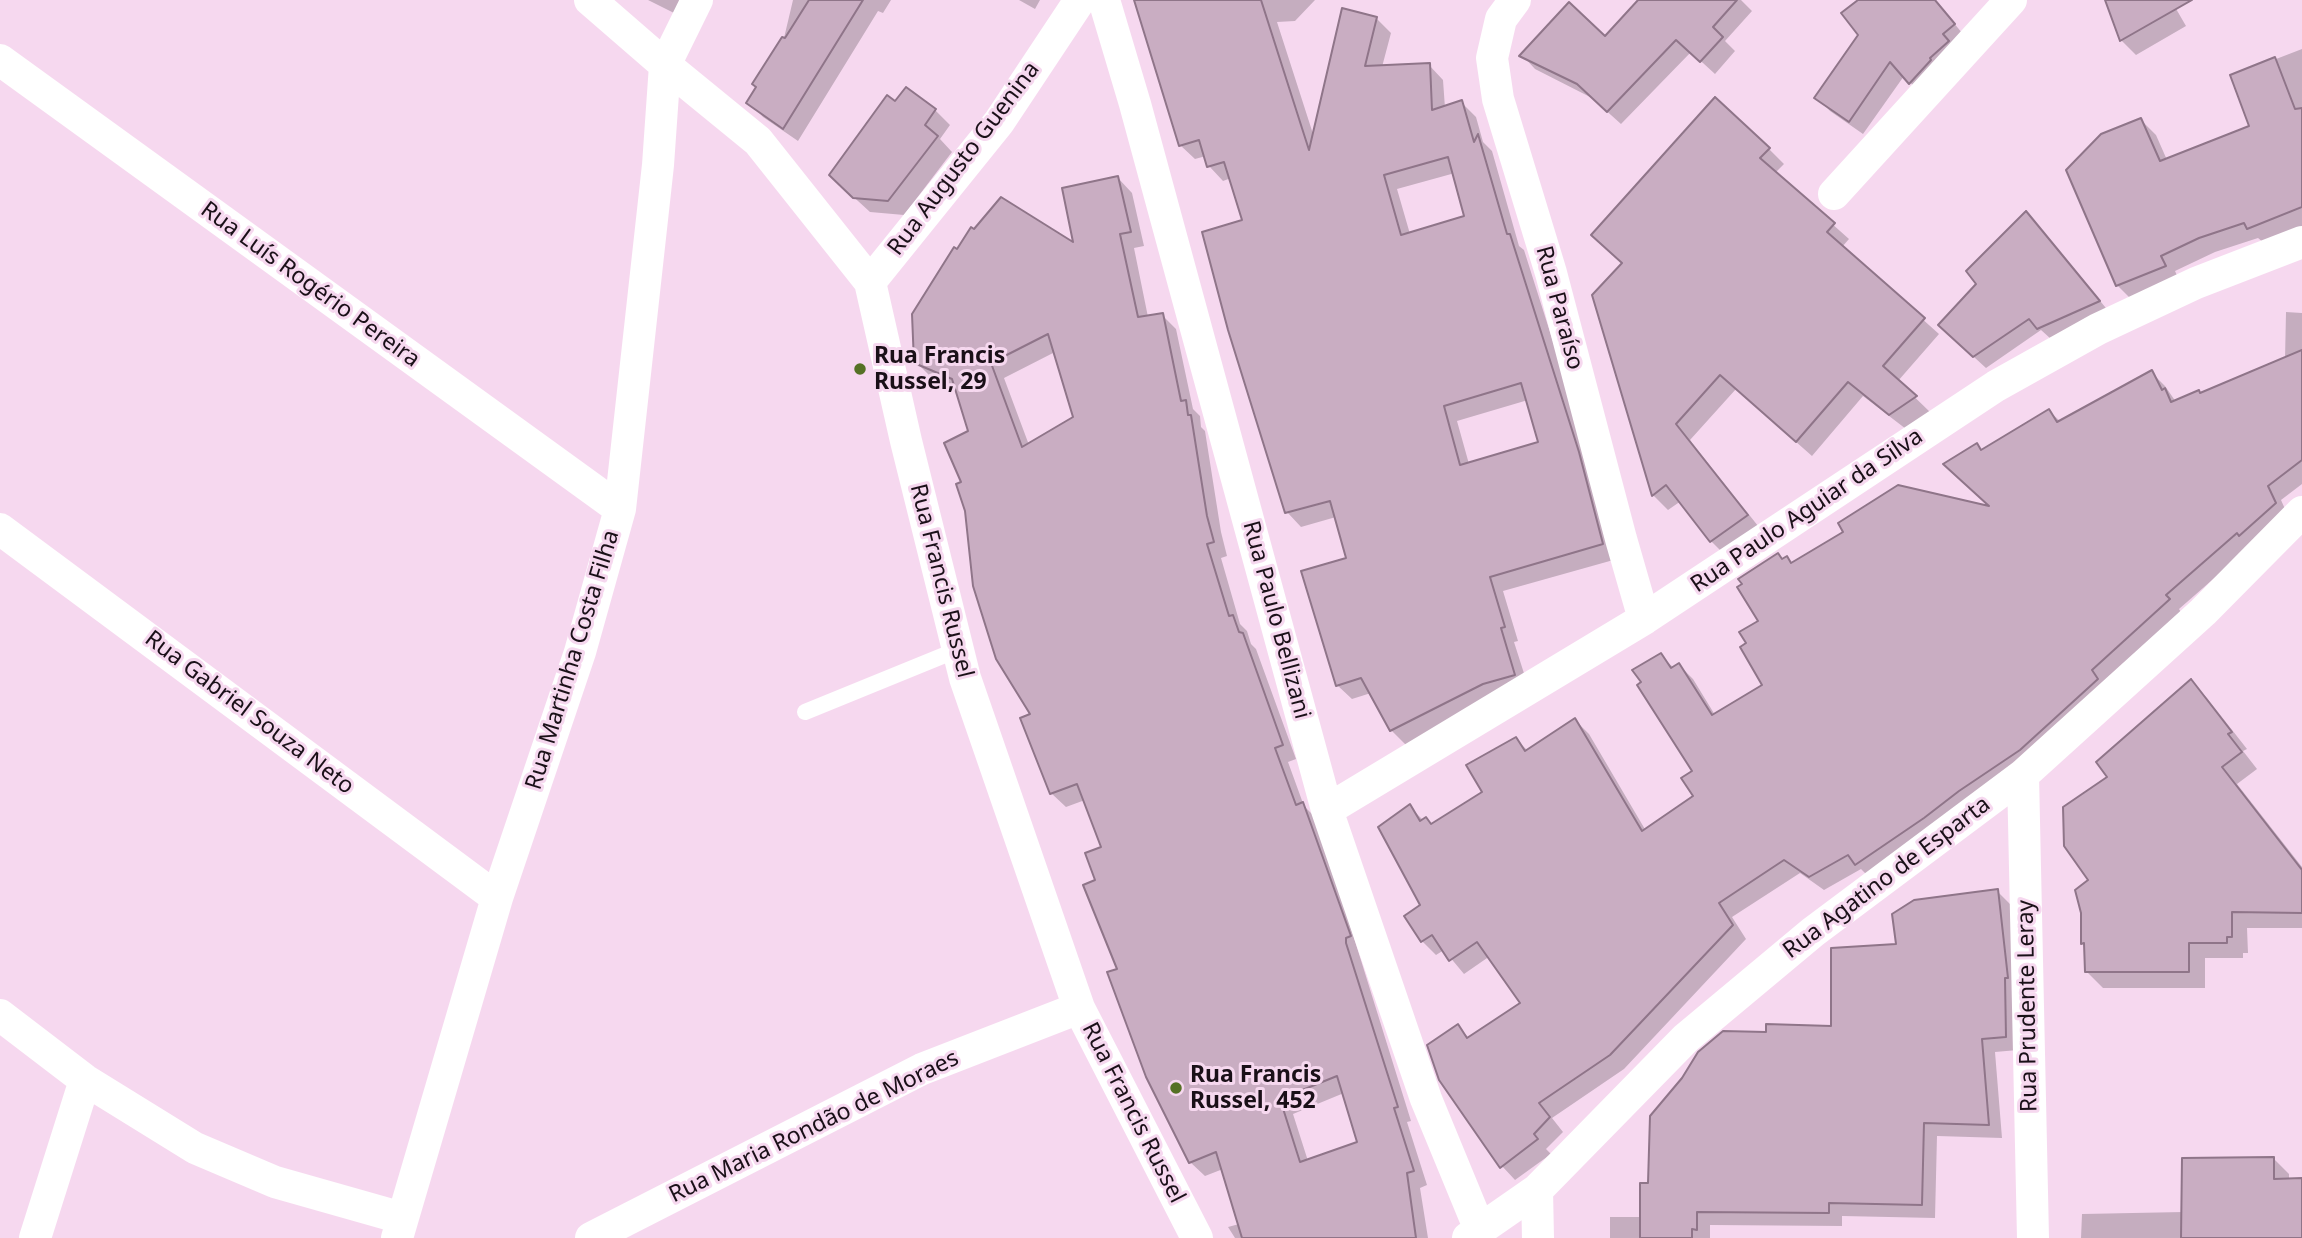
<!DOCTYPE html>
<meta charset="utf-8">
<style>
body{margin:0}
canvas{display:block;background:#f6d8ef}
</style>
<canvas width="2302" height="1238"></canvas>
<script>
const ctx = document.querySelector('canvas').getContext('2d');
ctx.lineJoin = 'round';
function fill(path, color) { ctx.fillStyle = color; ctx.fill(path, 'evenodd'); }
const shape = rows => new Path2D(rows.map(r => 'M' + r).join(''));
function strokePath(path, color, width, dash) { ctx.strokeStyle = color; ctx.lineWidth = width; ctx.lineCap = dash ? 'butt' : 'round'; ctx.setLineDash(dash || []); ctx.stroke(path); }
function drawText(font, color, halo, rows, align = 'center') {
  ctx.font = font + ' "Noto Sans",sans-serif'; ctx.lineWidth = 6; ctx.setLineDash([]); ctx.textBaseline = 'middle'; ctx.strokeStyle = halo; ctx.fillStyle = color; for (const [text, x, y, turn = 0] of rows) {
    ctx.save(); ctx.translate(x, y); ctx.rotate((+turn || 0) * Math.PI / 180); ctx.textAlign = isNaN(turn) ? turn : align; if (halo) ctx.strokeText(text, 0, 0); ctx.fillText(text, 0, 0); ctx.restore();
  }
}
fill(shape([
 [648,0,685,0,678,15],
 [793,0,891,0,883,13,878,11,798,141,763,117,749,102,784,38],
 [1019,0,1040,0,1035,9],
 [1138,0,1315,0,1295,21,1277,22,1314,137,1376,18,1391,33,1382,67,1429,65,1443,80,1445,108,1461,102,1476,117,1483,142,1492,151,1519,246,1524,250,1593,468,1617,559,1503,591,1518,641,1514,642,1529,689,1406,745,1391,730,1371,693,1352,699,1337,685,1348,559,1336,517,1301,527,1287,512,1244,221,1231,178,1223,181,1209,166,1206,156,1195,159,1180,145],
 [1455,173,1467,217,1410,234,1397,189],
 [1528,400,1540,443,1469,464,1457,421],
 [1641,0,1741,0,1752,11,1725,41,1735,51,1715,74,1691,52,1621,124,1592,98,1535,69,1522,55,1605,38],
 [1861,0,1935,0,1967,39,1924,97,1904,76,1863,134,1830,111,1817,97,1860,35],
 [2107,0,2188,0,2175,7,2186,26,2136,55,2121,40],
 [2302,49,2302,235,2264,243,2258,238,2215,252,2175,271,2180,282,2132,300,2117,285,2141,120,2156,135,2167,160,2252,127,2232,76],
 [906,89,935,110,950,125,940,139,952,152,904,215,870,212,846,190,896,104],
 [1769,149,1784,164,1775,173,1849,239,1842,247,1939,334,1898,381,1930,412,1906,429,1863,396,1812,456,1736,389,1690,440,1762,531,1726,556,1711,541,1681,501,1668,510,1653,495,1594,295],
 [1118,178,1132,193,1144,246,1134,248,1148,317,1162,315,1176,329,1193,409,1200,416,1201,427,1205,431,1221,532,1227,556,1221,558,1240,624,1247,631,1251,644,1256,649,1296,759,1288,762,1304,806,1317,819,1411,1121,1407,1122,1427,1185,1420,1188,1428,1238,1235,1238,1228,1227,1239,1224,1223,1169,1205,1176,1190,1162,1119,970,1097,881,1103,848,1085,800,1066,807,1051,793,1033,715,963,482,970,432,957,388,931,377,916,362,958,251,1076,246],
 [1055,352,1075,418,1029,445,1004,378],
 [1344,1093,1359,1143,1308,1161,1293,1114],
 [2038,225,2110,313,2051,339,2041,330,1986,368,1952,337],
 [2286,312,2302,313,2302,484,2281,500,2289,518,2251,546,2179,609,2182,614,2110,693,1870,878,1861,869,1824,890,1800,873,1732,917,1746,939,1624,1069,1552,1118,1563,1132,1546,1149,1551,1154,1515,1180,1502,1166,1458,1027,1469,1038,1522,1003,1490,956,1464,974,1444,950,1436,955,1422,941,1423,906,1409,806,1424,821,1432,825,1485,793,1516,739,1528,751,1575,720,1589,734,1646,831,1695,797,1694,772,1661,656,1674,668,1679,665,1693,679,1715,715,1765,686,1749,644,1760,622,1783,560,1786,558,1793,565,1993,508,1977,445,1983,451,2049,411,2061,422,2151,372,2165,386,2176,402,2201,394,2285,359],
 [2191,682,2207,698,2247,749,2243,751,2257,769,2237,784,2302,867,2302,928,2247,928,2248,953,2243,953,2243,958,2205,958,2205,988,2103,988,2086,971,2086,946,2082,943,2090,880,2110,777],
 [1997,891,2011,905,2018,1050,1995,1052,2002,1138,1937,1136,1935,1218,1842,1216,1842,1226,1710,1225,1710,1238,1610,1238,1610,1217,1642,1217,1649,1185,1767,1033,1832,1028,1898,945],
 [2273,1158,2289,1174,2289,1180,2302,1180,2302,1238,2081,1238,2082,1214,2183,1212]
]), '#0003');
const building = shape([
 [809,0,863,0,783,129,746,103,756,87,752,84,782,37,785,38,809,0],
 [1134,0,1261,0,1309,150,1342,8,1377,17,1365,66,1430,63,1432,110,1462,100,1474,142,1478,134,1507,234,1510,234,1579,452,1603,544,1490,577,1505,627,1501,628,1515,675,1483,684,1390,731,1361,678,1336,686,1301,571,1346,558,1330,501,1285,513,1228,330,1202,232,1242,220,1224,162,1207,167,1199,140,1179,146,1134,0],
 [1448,157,1464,216,1401,235,1384,175,1448,157],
 [1521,383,1538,442,1460,465,1444,406,1521,383],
 [1638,0,1737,0,1713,27,1723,37,1700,62,1676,40,1607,112,1577,84,1519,56,1569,2,1605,36,1638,0],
 [1858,0,1935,0,1955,24,1943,34,1949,41,1930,58,1931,60,1909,84,1890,62,1849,122,1814,98,1858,35,1841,13,1858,0],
 [2105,0,2192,0,2120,41,2105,0],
 [2275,57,2295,109,2302,108,2302,207,2247,229,2244,223,2199,238,2161,256,2166,266,2116,286,2066,170,2101,134,2141,118,2160,161,2249,126,2230,75,2275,57],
 [906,87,936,109,925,125,938,136,888,201,853,198,829,175,887,95,895,101,906,87],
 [1715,97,1770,148,1760,158,1835,223,1827,232,1925,318,1883,366,1917,396,1889,415,1848,382,1796,442,1720,375,1676,424,1748,515,1710,542,1666,485,1652,496,1592,295,1622,263,1591,235,1715,97],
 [1118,176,1131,232,1120,234,1138,317,1163,313,1181,401,1186,400,1188,415,1191,415,1207,516,1214,542,1207,544,1229,616,1233,615,1239,632,1243,633,1283,745,1275,748,1296,805,1303,802,1351,936,1346,938,1346,943,1398,1107,1394,1108,1414,1171,1407,1173,1416,1238,1242,1238,1216,1152,1189,1163,1146,1077,1107,972,1117,969,1083,885,1095,880,1085,853,1101,847,1077,784,1050,794,1020,718,1030,714,996,659,973,586,965,511,956,484,961,482,944,443,968,431,952,379,914,363,912,314,954,247,957,249,971,227,974,229,1001,197,1073,242,1062,188,1118,176],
 [1048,334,1073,417,1022,447,991,363,1048,334],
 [1337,1076,1357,1142,1300,1162,1280,1099,1337,1076],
 [2026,211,2100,301,2037,329,2029,319,1973,357,1938,325,1976,284,1966,271,2026,211],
 [2302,350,2302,460,2268,486,2276,503,2239,536,2237,533,2166,595,2170,599,2092,670,2098,679,2020,750,1959,791,1924,818,1855,865,1848,855,1809,877,1784,860,1719,903,1733,925,1610,1055,1539,1103,1550,1117,1534,1134,1538,1139,1500,1168,1439,1080,1427,1045,1458,1024,1467,1038,1520,1003,1477,942,1449,961,1432,935,1421,942,1404,916,1420,905,1378,827,1410,804,1420,821,1426,817,1431,824,1482,792,1466,765,1516,737,1525,751,1575,718,1642,831,1693,796,1681,778,1692,771,1637,685,1641,682,1632,670,1661,653,1671,668,1679,663,1712,715,1762,685,1740,647,1746,643,1739,632,1758,621,1737,587,1742,584,1738,579,1778,553,1782,559,1787,556,1791,563,1843,532,1838,523,1898,485,1989,506,1943,464,1977,443,1981,450,2049,409,2057,422,2152,370,2162,390,2165,388,2171,402,2199,390,2200,393,2302,350],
 [2191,679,2232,732,2228,734,2242,752,2222,767,2302,870,2302,913,2232,912,2232,937,2227,937,2227,943,2189,943,2189,972,2085,972,2084,943,2081,944,2081,913,2075,890,2088,880,2064,846,2063,807,2107,777,2096,762,2191,679],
 [1998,889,2008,978,2005,978,2006,1037,1982,1039,1989,1125,1924,1123,1922,1205,1829,1203,1829,1213,1697,1212,1697,1230,1692,1229,1692,1238,1640,1238,1640,1183,1648,1183,1650,1116,1682,1078,1698,1052,1723,1031,1766,1032,1766,1024,1831,1026,1831,948,1896,944,1892,914,1914,900,1998,889],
 [2274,1157,2274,1179,2302,1178,2302,1238,2181,1238,2182,1158,2274,1157]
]);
fill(building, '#c9adc2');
strokePath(building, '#8f7589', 2);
strokePath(shape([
 [805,712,957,650]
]), '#fff', 16);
strokePath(shape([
 [590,0,665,65,758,141,870,282,906,441,965,678,1079,1008,1197,1238],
 [1104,0,1135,104,1327,810,1426,1099,1480,1230],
 [1515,0,1501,19,1492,58,1498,99,1551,273,1621,539,1644,619],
 [0,60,620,509],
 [1834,194,2011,0],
 [870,282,999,122,1080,0],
 [0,529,497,898],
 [2023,775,2033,1238],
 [1327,810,1644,619,1996,386,2098,329,2196,283,2302,242],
 [0,1015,85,1080,195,1148,275,1182,402,1218],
 [1537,1190,1538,1238],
 [35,1238,85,1080],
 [397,1238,497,898,580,652,620,509,658,165,665,65,697,0],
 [591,1238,922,1069,1079,1008],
 [1468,1238,1537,1190,1686,1038,1813,932,2023,775,2203,612,2302,512]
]), '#fff', 32);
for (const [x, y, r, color] of [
 [860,369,7,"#557125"],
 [1176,1088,7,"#557125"]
]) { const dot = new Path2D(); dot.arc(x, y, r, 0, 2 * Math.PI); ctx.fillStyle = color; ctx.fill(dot); strokePath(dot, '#f6d8ef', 2.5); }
drawText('23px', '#1a1018', '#f6d8ef', [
 ["Rua Augusto Guenina",964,159,-53],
 ["Rua Luís Rogério Pereira",310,285,36],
 ["Rua Paraíso",1559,308,75],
 ["Rua Paulo Aguiar da Silva",1807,511,-34],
 ["Rua Francis Russel",941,581,76],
 ["Rua Paulo Bellizani",1276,620,75],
 ["Rua Martinha Costa Filha",573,660,-73],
 ["Rua Gabriel Souza Neto",249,713,37],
 ["Rua Agatino de Esparta",1887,878,-37],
 ["Rua Prudente Leray",2028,1006,-91],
 ["Rua Francis Russel",1133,1113,63],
 ["Rua Maria Rondão de Moraes",814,1127,-26]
]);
drawText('bold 23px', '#1a1018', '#f6d8ef', [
 ["Rua Francis",874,356],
 ["Russel, 29",874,382],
 ["Rua Francis",1190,1075],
 ["Russel, 452",1190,1101]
], 'left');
</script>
